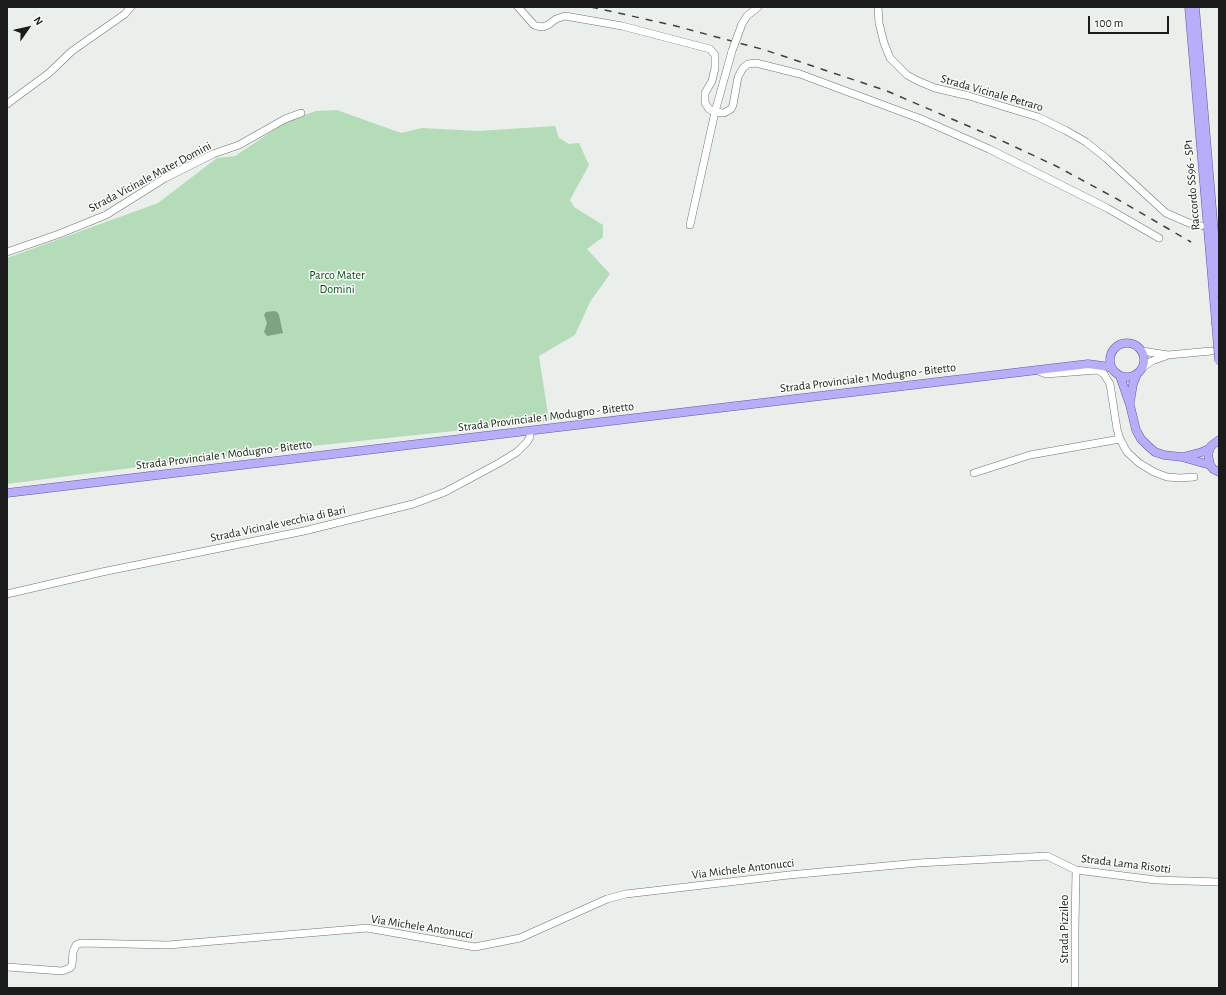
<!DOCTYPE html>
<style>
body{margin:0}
#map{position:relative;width:1226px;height:995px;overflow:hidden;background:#eaefeb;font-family:"Alegreya Sans",sans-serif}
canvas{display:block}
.frame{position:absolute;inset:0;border:8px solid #1a1b1a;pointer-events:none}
.north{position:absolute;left:8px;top:8px;width:40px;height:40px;-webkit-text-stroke:3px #f8fdf8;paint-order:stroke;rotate:56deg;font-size:11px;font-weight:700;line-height:16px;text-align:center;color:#1a1b1a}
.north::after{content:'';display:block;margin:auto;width:14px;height:18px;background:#1a1b1a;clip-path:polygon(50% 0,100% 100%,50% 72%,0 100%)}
.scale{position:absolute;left:1088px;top:16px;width:81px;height:18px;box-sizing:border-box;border:2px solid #1a1b1a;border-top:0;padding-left:5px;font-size:12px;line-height:14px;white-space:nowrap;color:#1a1b1a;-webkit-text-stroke:3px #f8fdf8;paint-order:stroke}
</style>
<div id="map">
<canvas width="1226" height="995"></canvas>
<div class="frame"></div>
<div class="north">N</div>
<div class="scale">100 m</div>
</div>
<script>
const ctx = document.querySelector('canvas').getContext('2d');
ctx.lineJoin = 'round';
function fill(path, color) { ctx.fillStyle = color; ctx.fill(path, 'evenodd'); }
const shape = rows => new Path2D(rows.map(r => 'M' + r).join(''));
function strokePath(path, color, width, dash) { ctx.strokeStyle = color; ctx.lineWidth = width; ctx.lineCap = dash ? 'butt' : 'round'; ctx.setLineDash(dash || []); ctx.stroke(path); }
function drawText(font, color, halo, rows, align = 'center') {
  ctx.font = font + ' "Alegreya Sans",sans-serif'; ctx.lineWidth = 3; ctx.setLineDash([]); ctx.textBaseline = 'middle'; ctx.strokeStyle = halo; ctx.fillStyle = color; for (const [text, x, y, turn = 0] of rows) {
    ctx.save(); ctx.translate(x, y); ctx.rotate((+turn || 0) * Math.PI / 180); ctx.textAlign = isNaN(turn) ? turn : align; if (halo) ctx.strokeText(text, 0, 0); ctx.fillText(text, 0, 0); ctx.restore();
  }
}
fill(shape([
 [337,110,401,133,422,128,478,131,555,126,559,138,569,144,579,143,589,165,570,200,574,207,603,225,603,237,587,249,610,274,590,302,575,335,539,356,549,421,255,452,7,484,7,258,158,203,217,158,235,156,289,120,316,111]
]), '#b5dcb9');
fill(shape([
 [274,311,277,312,279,315,283,333,267,336,264,332,267,323,264,315,266,312]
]), '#7ca480');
const minor = shape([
 [518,7,534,25,537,26,543,27,548,25,556,19,565,16,622,26,710,49,715,55,715,68,712,81,705,93,705,103,709,109,715,112,724,113,731,109,733,105,738,77,743,68,748,64,756,63,800,74,921,119,989,149,1107,208,1159,238],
 [878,7,879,23,884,43,890,58,907,75,918,81,935,88,969,96,1038,117,1065,130,1086,142,1106,158,1166,213,1189,223,1201,226],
 [742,24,747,16,758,7],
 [7,104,49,73,72,51,125,14,131,7],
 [690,225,715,112,732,51],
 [7,252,59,234,106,215,165,178,213,154,239,145,285,119,301,113],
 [1142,351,1168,355,1211,351],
 [1143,367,1152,361,1166,356],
 [1036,370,1046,374,1098,370,1104,374,1110,384,1117,429,1120,439,1127,452,1139,463,1154,472,1167,477,1180,478,1194,477],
 [974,473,1030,455,1120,439],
 [7,594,102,572,304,531,413,504,445,492,499,463,517,452,527,442,530,437,530,431],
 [7,967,62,971,70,968,72,965,73,952,76,945,81,943,168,945,367,928,475,947,520,938,607,899,626,894,789,875,918,863,1047,856,1076,870,1156,880,1219,882],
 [1075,988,1075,928,1076,870]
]);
const major = shape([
 [1189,7,1216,323],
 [1195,7,1219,292],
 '1110 360a17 17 0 1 1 34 0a17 17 0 1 1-34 0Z',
 [1120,376,1130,405,1136,430,1141,439,1148,446,1155,452,1164,455,1182,457,1210,465],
 [1130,402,1133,384,1137,374],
 [1219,440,1211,446,1208,454,1210,465,1213,469,1219,472],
 [1183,457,1202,452,1209,449],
 [7,493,1088,364,1103,366,1112,368]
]);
strokePath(minor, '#6e736f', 8);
strokePath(major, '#6257a7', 9);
strokePath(minor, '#fff', 7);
strokePath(major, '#b8adf8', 8);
strokePath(shape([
 [591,7,672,25,765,50,887,91,996,138,1056,166,1117,199,1191,242]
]), '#3f413f', 1.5, [7, 7]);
const minorBridge = shape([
 [732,51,742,24]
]);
const majorBridge = shape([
 [1216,323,1219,361]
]);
strokePath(minorBridge, '#6e736f', 8, []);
strokePath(majorBridge, '#6257a7', 9, []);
strokePath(minorBridge, '#fff', 7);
strokePath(majorBridge, '#b8adf8', 8);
drawText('12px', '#1a1b1a', '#f8fdf8', [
 ["Strada Vicinale Petraro",992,93,16],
 ["Strada Vicinale Mater Domini",150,177,-28],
 ["Raccordo SS96 - SP1",1192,185,-95],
 ["Strada Provinciale 1 Modugno - Bitetto",868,378,-7],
 ["Strada Provinciale 1 Modugno - Bitetto",546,417,-7],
 ["Strada Provinciale 1 Modugno - Bitetto",224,455,-7],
 ["Strada Vicinale vecchia di Bari",278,524,-12],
 ["Strada Lama Risotti",1126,864,7],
 ["Via Michele Antonucci",743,869,-7],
 ["Via Michele Antonucci",422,927,9],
 ["Strada Pizzileo",1064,929,-90]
]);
drawText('12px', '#0a4b1c', '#f8fdf8', [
 ["Parco Mater",337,275],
 ["Domini",337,289]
]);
</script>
